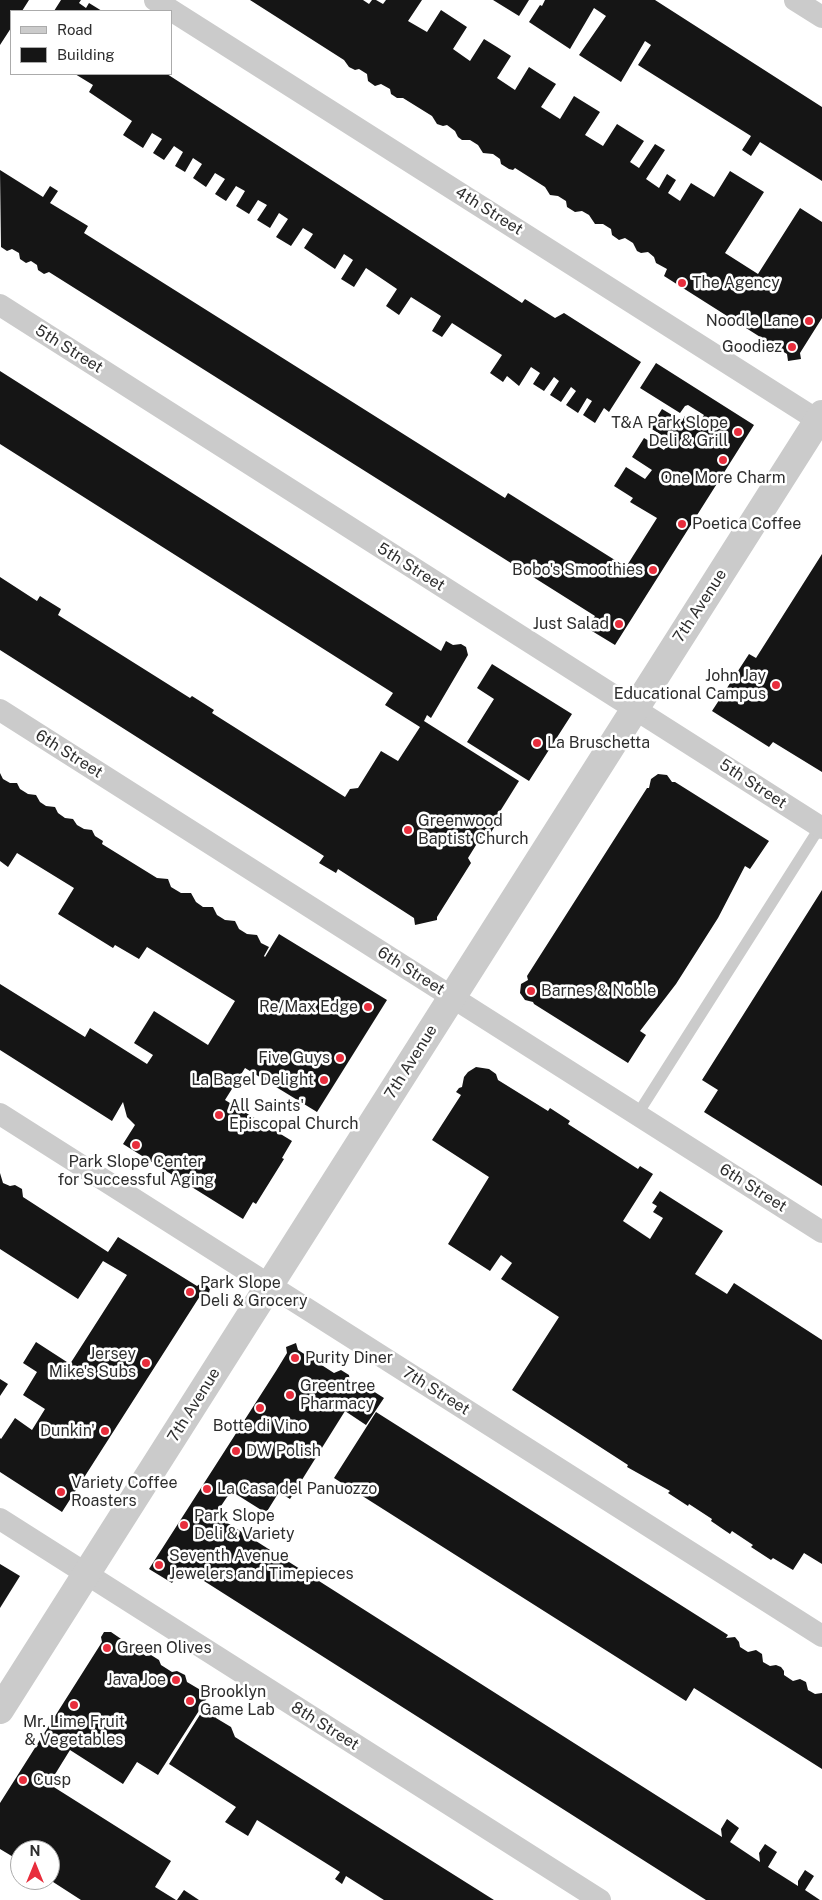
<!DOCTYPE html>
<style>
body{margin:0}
#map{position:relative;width:822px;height:1900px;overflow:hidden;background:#fff;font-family:"Public Sans",sans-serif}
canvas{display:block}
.legend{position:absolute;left:10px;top:10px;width:162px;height:65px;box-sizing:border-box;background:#fff;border:1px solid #ababab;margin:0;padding:6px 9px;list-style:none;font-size:15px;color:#2e2e2e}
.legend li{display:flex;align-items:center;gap:10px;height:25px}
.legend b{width:25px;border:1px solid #ababab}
.north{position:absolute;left:10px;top:1840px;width:50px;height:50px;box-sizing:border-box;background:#fff;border:1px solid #ababab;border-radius:50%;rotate:0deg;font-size:14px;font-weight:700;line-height:20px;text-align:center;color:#2e2e2e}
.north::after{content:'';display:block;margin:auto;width:18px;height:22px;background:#e82d3c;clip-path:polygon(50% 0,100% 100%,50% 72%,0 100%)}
</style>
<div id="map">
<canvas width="822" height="1900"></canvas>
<ul class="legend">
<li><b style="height:6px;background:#cbcbcb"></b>Road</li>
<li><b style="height:14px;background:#151515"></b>Building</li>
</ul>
<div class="north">N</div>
</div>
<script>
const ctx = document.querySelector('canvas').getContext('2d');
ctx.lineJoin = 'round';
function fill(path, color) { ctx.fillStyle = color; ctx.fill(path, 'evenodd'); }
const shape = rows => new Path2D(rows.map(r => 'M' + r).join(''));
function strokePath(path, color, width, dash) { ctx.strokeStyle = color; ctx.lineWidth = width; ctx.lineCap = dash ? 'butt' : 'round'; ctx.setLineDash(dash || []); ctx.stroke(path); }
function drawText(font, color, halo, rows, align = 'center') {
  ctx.font = font + ' "Public Sans",sans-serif'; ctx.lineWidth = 5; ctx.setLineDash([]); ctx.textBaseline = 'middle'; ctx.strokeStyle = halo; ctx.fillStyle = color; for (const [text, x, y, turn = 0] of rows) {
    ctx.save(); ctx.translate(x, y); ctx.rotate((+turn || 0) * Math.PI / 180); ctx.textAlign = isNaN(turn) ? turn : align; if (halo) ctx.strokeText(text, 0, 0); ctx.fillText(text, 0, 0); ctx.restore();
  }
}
fill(shape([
 [0,0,29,0,22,11,11,11,11,28,0,45],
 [61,0,81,0,79,3,86,8,89,3,102,11,54,11],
 [250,0,363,0,369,4,372,0,376,0,383,4,386,0,422,0,408,21,427,32,441,10,467,27,453,49,470,61,484,39,497,47,511,56,497,78,515,90,529,67,543,76,556,84,541,107,560,119,574,96,600,112,585,135,603,146,617,124,644,141,630,162,639,168,655,144,665,150,646,179,659,188,667,174,676,180,668,193,680,201,691,183,714,197,730,171,764,192,725,253,758,274,800,208,822,222,822,318,800,353,801,359,788,361,787,354,664,276,667,269,656,263,654,257,648,252,641,253,637,251,633,243,625,238,619,240,612,235,611,229,603,224,595,224,589,215,582,211,575,212,567,207,566,201,558,196,550,195,545,187,515,168,513,170,509,169,501,164,500,159,493,154,483,153,478,145,470,140,462,140,458,137,455,131,447,125,443,126,437,124,432,116,403,98,397,98,391,94,390,89,381,84,375,86,368,81,367,74,359,69,355,70,349,67,344,60],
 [493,0,529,0,519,16],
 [545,0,655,0,822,107,822,181,760,142,751,156,742,150,751,136,638,65,651,45,645,41,621,82,579,55,606,16,594,8,570,49,529,22,540,5,542,6],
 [75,74,167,74,522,303,525,299,555,318,564,313,641,362,609,412,604,408,595,423,583,415,592,401,587,398,578,413,566,405,576,391,571,387,561,402,550,395,559,381,554,377,544,391,533,384,540,373,531,367,519,386,507,376,503,382,490,373,502,355,452,323,442,337,432,331,441,316,411,297,399,315,386,306,397,289,366,268,354,287,341,279,353,260,344,254,335,269,304,248,313,234,303,228,291,246,276,237,288,219,279,213,270,228,257,220,267,205,258,200,249,214,236,206,245,191,236,186,226,201,215,194,225,179,215,173,206,187,193,178,202,164,193,158,185,172,175,166,183,152,174,146,164,160,153,153,162,139,152,133,143,148,123,135,132,121,89,92,93,85],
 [0,170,43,197,50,186,58,191,50,203,88,226,84,233,505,498,508,493,626,567,657,518,630,502,633,498,614,486,626,467,645,479,652,470,632,457,644,438,664,450,670,440,650,428,662,409,682,421,685,416,698,424,704,415,688,405,685,406,680,413,640,388,656,363,754,425,615,645,587,628,595,616,49,272,44,274,38,270,37,265,31,261,26,263,20,259,19,253,12,249,7,251,1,247],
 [0,371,441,651,446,641,453,645,461,644,466,647,468,655,431,718,427,715,424,721,519,781,494,821,497,823,486,840,481,837,468,858,471,863,437,917,437,920,415,925,414,918,338,869,336,873,319,863,324,856,0,650,0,577,37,601,40,596,61,609,58,615,190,698,192,696,214,710,212,713,345,797,350,789,358,788,381,751,398,761,420,727,385,705,393,693,0,444],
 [822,554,822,772,773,742,769,747,712,711,749,654,756,658],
 [492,664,572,714,529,781,467,742,494,699,477,688],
 [0,773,3,779,10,783,17,783,20,789,28,794,36,795,40,802,46,806,55,807,58,813,65,818,73,819,77,825,84,829,92,830,95,836,103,841,102,844,157,878,168,879,171,887,181,893,191,893,196,902,203,907,213,907,217,915,225,920,235,921,239,929,247,934,257,935,261,943,269,947,264,956,265,957,279,934,387,1000,317,1112,245,1068,225,1100,292,1141,282,1158,284,1159,256,1204,253,1202,243,1219,123,1144,135,1125,127,1117,123,1102,112,1121,0,1050,0,984,85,1037,90,1028,147,1064,153,1055,134,1043,154,1011,208,1045,235,1001,147,947,139,959,115,945,113,948,58,914,74,888,17,853,8,867,0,861],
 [658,774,667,775,672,782,675,782,769,841,750,869,745,866,718,918,676,984,640,1031,646,1035,628,1063,534,1004,533,1002,525,1000,520,993,521,984,528,980,527,976,647,788,649,788,651,779],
 [822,890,822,1186,704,1112,718,1090,702,1080],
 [476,1067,489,1069,496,1074,498,1080,548,1111,550,1108,570,1121,568,1124,638,1169,640,1166,653,1174,623,1221,650,1239,663,1218,653,1212,657,1206,652,1203,660,1191,723,1231,695,1274,727,1294,734,1283,822,1340,822,1564,804,1553,793,1570,773,1558,771,1560,751,1547,753,1545,732,1531,730,1534,711,1521,712,1519,689,1504,688,1506,668,1493,670,1491,627,1467,628,1465,512,1390,559,1317,501,1279,512,1263,501,1255,490,1271,448,1244,489,1177,432,1140,461,1095,456,1092,459,1088,462,1087,464,1077,468,1072],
 [0,1173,3,1183,10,1186,15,1185,22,1189,23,1197,108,1252,118,1237,197,1286,201,1283,205,1283,210,1289,209,1293,205,1297,200,1296,62,1512,0,1472,0,1438,1,1439,15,1418,32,1430,45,1409,23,1395,37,1372,23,1363,36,1342,70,1364,127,1275,103,1261,78,1299,0,1249],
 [296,1343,298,1350,334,1373,341,1370,349,1375,350,1383,359,1388,362,1384,384,1398,366,1425,345,1411,290,1499,279,1492,266,1513,231,1491,215,1515,722,1837,721,1829,727,1819,739,1828,730,1842,760,1862,759,1853,765,1844,777,1852,768,1867,798,1886,798,1881,805,1870,814,1876,805,1890,820,1900,706,1900,182,1567,172,1583,149,1569,276,1371,287,1353,286,1347],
 [0,1379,8,1384,0,1396],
 [376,1412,728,1635,726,1638,735,1637,739,1642,740,1647,748,1652,756,1650,762,1654,763,1662,770,1666,776,1665,781,1667,784,1671,784,1675,793,1681,800,1679,806,1682,808,1690,815,1694,822,1693,822,1769,694,1688,686,1701,334,1478],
 [0,1564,20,1576,0,1608],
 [104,1632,111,1632,146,1656,151,1655,159,1660,161,1665,172,1672,177,1671,185,1675,187,1682,209,1695,158,1775,137,1762,123,1784,70,1750,49,1784,171,1861,155,1887,176,1900,81,1900,50,1880,50,1850,20,1850,20,1861,0,1849,0,1803,102,1642,101,1637],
 [206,1705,214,1709,216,1718,231,1727,235,1737,494,1900,384,1900,346,1876,342,1884,335,1879,340,1872,257,1820,248,1836,225,1822,236,1807,169,1764],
 [184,1890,199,1900,177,1900]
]), '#151515');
strokePath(shape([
 [637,1115,820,827]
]), '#cbcbcb', 11);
strokePath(shape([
 [155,0,822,423],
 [795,0,822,17],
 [0,305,822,828],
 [0,710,822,1232],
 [0,1114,822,1636],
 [0,1519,600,1900]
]), '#cbcbcb', 22);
strokePath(shape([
 [0,1710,822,414]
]), '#cbcbcb', 28);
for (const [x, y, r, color] of [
 [682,283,5,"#e82d3c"],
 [809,321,5,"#e82d3c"],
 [792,347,5,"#e82d3c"],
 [738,432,5,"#e82d3c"],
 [723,460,5,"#e82d3c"],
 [682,524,5,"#e82d3c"],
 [653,570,5,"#e82d3c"],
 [619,624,5,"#e82d3c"],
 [776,685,5,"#e82d3c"],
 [537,743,5,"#e82d3c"],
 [408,830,5,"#e82d3c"],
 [531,991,5,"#e82d3c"],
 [368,1007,5,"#e82d3c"],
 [340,1058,5,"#e82d3c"],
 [324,1080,5,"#e82d3c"],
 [219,1115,5,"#e82d3c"],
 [136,1145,5,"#e82d3c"],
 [190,1292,5,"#e82d3c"],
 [295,1358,5,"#e82d3c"],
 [146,1363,5,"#e82d3c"],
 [290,1395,5,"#e82d3c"],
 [260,1408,5,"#e82d3c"],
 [105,1431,5,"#e82d3c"],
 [236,1451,5,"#e82d3c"],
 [207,1489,5,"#e82d3c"],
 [61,1492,5,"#e82d3c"],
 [184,1525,5,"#e82d3c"],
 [159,1565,5,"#e82d3c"],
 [107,1648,5,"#e82d3c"],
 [176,1680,5,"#e82d3c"],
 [190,1701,5,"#e82d3c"],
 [74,1705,5,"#e82d3c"],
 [23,1780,5,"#e82d3c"]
]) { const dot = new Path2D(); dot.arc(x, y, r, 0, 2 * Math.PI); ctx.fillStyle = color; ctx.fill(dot); strokePath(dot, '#fff', 2); }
drawText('16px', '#2e2e2e', '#fff', [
 ["4th Street",489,211,32],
 ["5th Street",69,349,32],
 ["5th Street",411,567,32],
 ["7th Avenue",700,606,-57],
 ["6th Street",69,754,32],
 ["5th Street",753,784,33],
 ["6th Street",411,971,32],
 ["7th Avenue",411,1062,-58],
 ["6th Street",753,1188,32],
 ["7th Street",436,1391,32],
 ["7th Avenue",194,1405,-58],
 ["8th Street",325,1726,32]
]);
drawText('16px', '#2e2e2e', '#fff', [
 ["The Agency",692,283],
 ["Noodle Lane",799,321,"right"],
 ["Goodiez",782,347,"right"],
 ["T&A Park Slope",728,423,"right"],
 ["Deli & Grill",728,441,"right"],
 ["One More Charm",723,478,"center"],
 ["Poetica Coffee",692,524],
 ["Bobo's Smoothies",643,570,"right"],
 ["Just Salad",609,624,"right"],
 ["John Jay",766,676,"right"],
 ["Educational Campus",766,694,"right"],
 ["La Bruschetta",547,743],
 ["Greenwood",418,821],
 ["Baptist Church",418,839],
 ["Barnes & Noble",541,991],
 ["Re/Max Edge",358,1007,"right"],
 ["Five Guys",330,1058,"right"],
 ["La Bagel Delight",314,1080,"right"],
 ["All Saints'",229,1106],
 ["Episcopal Church",229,1124],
 ["Park Slope Center",136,1162,"center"],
 ["for Successful Aging",136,1180,"center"],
 ["Park Slope",200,1283],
 ["Deli & Grocery",200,1301],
 ["Jersey",136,1354,"right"],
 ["Mike's Subs",136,1372,"right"],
 ["Purity Diner",305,1358],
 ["Greentree",300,1386],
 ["Pharmacy",300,1404],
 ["Botte di Vino",260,1426,"center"],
 ["Dunkin'",95,1431,"right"],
 ["DW Polish",246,1451],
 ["Variety Coffee",71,1483],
 ["Roasters",71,1501],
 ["La Casa del Panuozzo",217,1489],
 ["Park Slope",194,1516],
 ["Deli & Variety",194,1534],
 ["Seventh Avenue",169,1556],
 ["Jewelers and Timepieces",169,1574],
 ["Green Olives",117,1648],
 ["Java Joe",166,1680,"right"],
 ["Brooklyn",200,1692],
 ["Game Lab",200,1710],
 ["Mr. Lime Fruit",74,1722,"center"],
 ["& Vegetables",74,1740,"center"],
 ["Cusp",33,1780]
], 'left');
</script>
